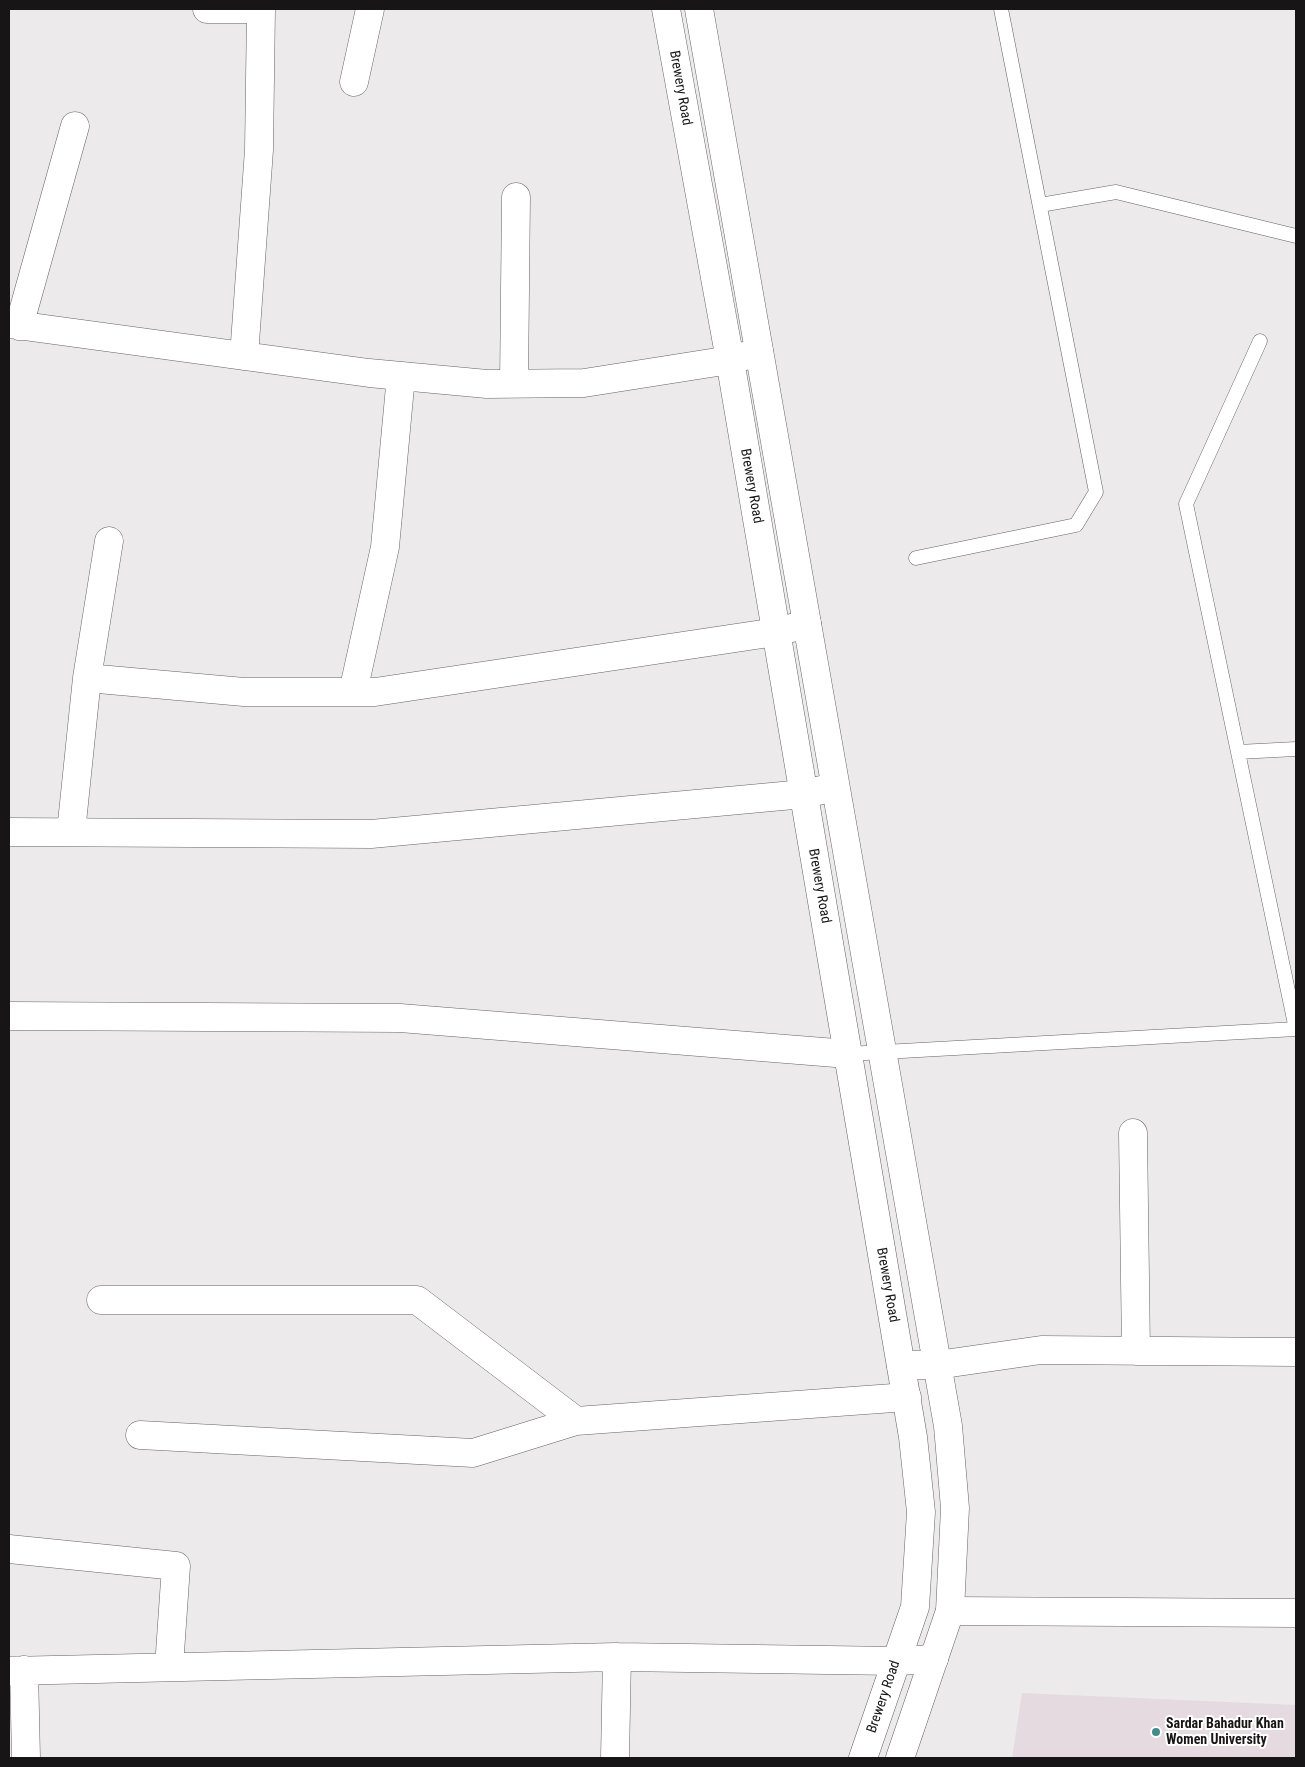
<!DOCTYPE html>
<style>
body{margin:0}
#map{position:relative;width:1305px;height:1767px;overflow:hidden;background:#edeaeb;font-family:"Roboto Condensed",sans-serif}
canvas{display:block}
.frame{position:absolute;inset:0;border:10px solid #171516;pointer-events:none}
</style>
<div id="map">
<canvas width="1305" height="1767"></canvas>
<div class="frame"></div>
</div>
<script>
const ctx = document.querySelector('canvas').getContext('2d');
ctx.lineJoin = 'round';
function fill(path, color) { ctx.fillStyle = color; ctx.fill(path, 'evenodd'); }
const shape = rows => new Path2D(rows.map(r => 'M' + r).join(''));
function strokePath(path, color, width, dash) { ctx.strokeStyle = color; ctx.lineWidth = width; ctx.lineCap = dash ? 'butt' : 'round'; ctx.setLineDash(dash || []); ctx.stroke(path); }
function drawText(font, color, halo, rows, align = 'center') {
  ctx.font = font + ' "Roboto Condensed",sans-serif'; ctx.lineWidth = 4; ctx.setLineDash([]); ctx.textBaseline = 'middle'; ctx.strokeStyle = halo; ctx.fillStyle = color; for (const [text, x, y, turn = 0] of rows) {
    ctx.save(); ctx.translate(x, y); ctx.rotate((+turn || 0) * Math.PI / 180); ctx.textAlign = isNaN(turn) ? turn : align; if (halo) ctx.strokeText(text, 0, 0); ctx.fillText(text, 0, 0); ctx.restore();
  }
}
fill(shape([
 [1022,1693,1296,1705,1296,1758,1012,1758]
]), '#e5dadf');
const lane = shape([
 [1040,205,1116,192,1296,236],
 [1260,341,1186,504,1296,1029],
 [916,558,1076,525,1096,492,1001,9],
 [1238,752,1296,749],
 [848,1054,1296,1029]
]);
const street = shape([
 [207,9,261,9],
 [354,82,370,9],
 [9,324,369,373,487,384,584,383,730,360,759,352],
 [19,326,75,126],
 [244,356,259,150,261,9],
 [514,383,516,197],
 [87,678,244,692,375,692,776,632,807,624],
 [353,692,385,547,401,376],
 [9,832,371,834,804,794,835,787],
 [71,832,87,678,109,541],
 [9,1016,400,1018,848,1054],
 [1133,1133,1136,1351],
 [101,1300,417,1300,576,1421],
 [901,1365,937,1365,1041,1350,1296,1352],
 [140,1435,473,1453,576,1421,907,1397],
 [9,1549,176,1566,169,1667],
 [950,1611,1296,1613],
 [24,1670,26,1758],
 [9,1671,617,1657,897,1661,934,1659],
 [615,1758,617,1657]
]);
const secondary = shape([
 [666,9,730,360,913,1437,921,1512,915,1607,863,1758],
 [699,9,948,1426,955,1508,950,1611,900,1758]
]);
strokePath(lane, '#656364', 15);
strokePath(street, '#656364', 29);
strokePath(secondary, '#656364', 29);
strokePath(lane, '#fff', 14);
strokePath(street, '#fff', 28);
strokePath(secondary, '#fff', 28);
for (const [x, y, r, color] of [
 [1156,1732,5,"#438b8a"]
]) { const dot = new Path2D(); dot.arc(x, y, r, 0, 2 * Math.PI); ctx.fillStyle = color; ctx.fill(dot); strokePath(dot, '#fff', 2); }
drawText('14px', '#171516', '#fff', [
 ["Brewery Road",680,88,80],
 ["Brewery Road",751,486,80],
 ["Brewery Road",819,886,80],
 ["Brewery Road",887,1285,80],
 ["Brewery Road",884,1697,-71]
]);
drawText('bold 14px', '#171516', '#fff', [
 ["Sardar Bahadur Khan",1166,1724],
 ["Women University",1166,1740]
], 'left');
</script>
